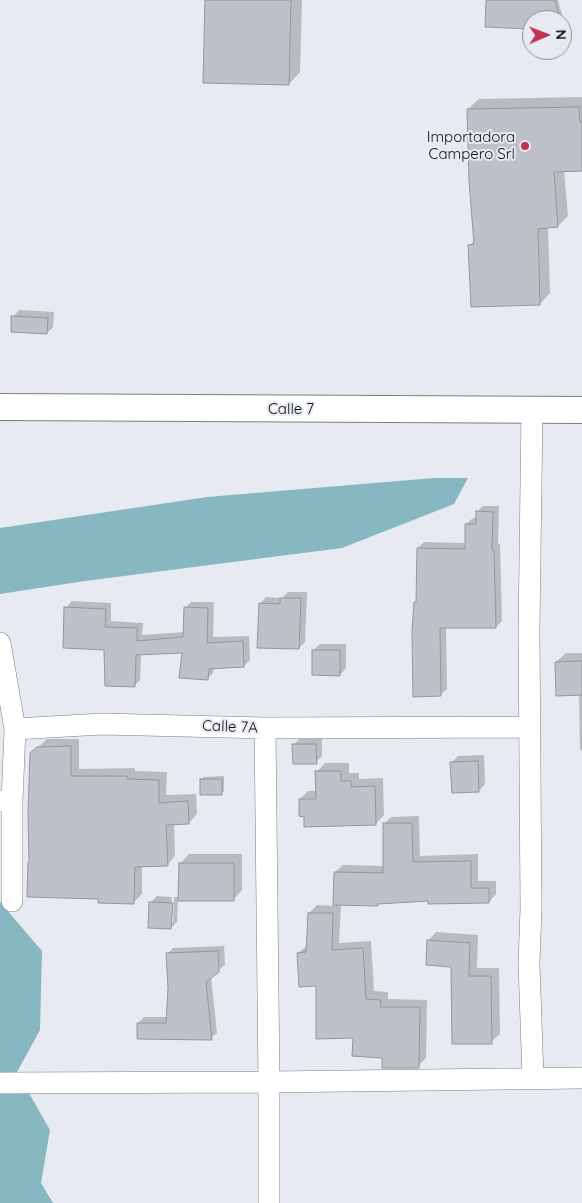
<!DOCTYPE html>
<style>
body{margin:0}
#map{position:relative;width:582px;height:1203px;overflow:hidden;background:#e7eaf0;font-family:Quicksand,sans-serif}
canvas{display:block}
.north{position:absolute;left:522px;top:10px;width:50px;height:50px;box-sizing:border-box;background:#e7eaf0;border:1px solid #919398;border-radius:50%;rotate:89deg;font-size:14px;font-weight:700;line-height:20px;text-align:center;color:#101113}
.north::after{content:'';display:block;margin:auto;width:18px;height:22px;background:#c23253;clip-path:polygon(50% 0,100% 100%,50% 72%,0 100%)}
</style>
<div id="map">
<canvas width="582" height="1203"></canvas>
<div class="north">N</div>
</div>
<script>
const ctx = document.querySelector('canvas').getContext('2d');
ctx.lineJoin = 'round';
function fill(path, color) { ctx.fillStyle = color; ctx.fill(path, 'evenodd'); }
const shape = rows => new Path2D(rows.map(r => 'M' + r).join(''));
function strokePath(path, color, width, dash) { ctx.strokeStyle = color; ctx.lineWidth = width; ctx.lineCap = dash ? 'butt' : 'round'; ctx.setLineDash(dash || []); ctx.stroke(path); }
function drawText(font, color, halo, rows, align = 'center') {
  ctx.font = font + ' Quicksand,sans-serif'; ctx.lineWidth = 4; ctx.setLineDash([]); ctx.textBaseline = 'middle'; ctx.strokeStyle = halo; ctx.fillStyle = color; for (const [text, x, y, turn = 0] of rows) {
    ctx.save(); ctx.translate(x, y); ctx.rotate((+turn || 0) * Math.PI / 180); ctx.textAlign = isNaN(turn) ? turn : align; if (halo) ctx.strokeText(text, 0, 0); ctx.fillText(text, 0, 0); ctx.restore();
  }
}
fill(shape([
 [434,478,468,478,454,504,342,548,85,581,0,594,0,528,207,497],
 [0,902,42,951,40,1030,17,1072,50,1130,41,1183,53,1203,0,1203]
]), '#87b8c2');
fill(shape([
 [206,0,302,0,300,72,289,84],
 [487,0,558,0,565,26,562,29,562,20,532,20,532,28],
 [582,97,582,169,564,170,568,216,558,226,548,227,550,293,540,304,470,245,475,240,468,109,479,99],
 [19,310,54,312,53,327,47,333,13,317],
 [483,506,499,506,498,544,500,544,502,621,496,627,446,627,447,689,440,695,415,603,417,600,418,548,424,542,466,543,466,524,473,518,477,518,477,512],
 [288,592,307,592,305,642,299,648,260,604,266,597,282,598],
 [72,601,111,603,111,621,143,623,142,635,185,632,185,608,191,602,214,602,213,637,249,636,250,660,244,666,214,667,213,673,207,679,184,652,141,654,140,680,134,686,105,649,66,608],
 [320,644,346,644,346,668,340,675,313,650],
 [566,653,582,653,582,750,580,750,579,694,556,662],
 [300,738,322,738,322,756,316,762,294,745],
 [47,739,79,739,79,769,135,768,135,771,167,772,166,795,196,794,197,814,189,823,174,823,175,856,167,865,142,865,142,894,134,902,31,754],
 [484,755,485,784,479,791,451,763,458,756],
 [325,763,349,763,349,773,359,773,359,779,383,778,384,815,376,824,305,815,300,799,308,791,317,791,317,772],
 [224,776,224,791,221,794,201,779,204,777],
 [419,816,420,856,478,854,478,881,496,881,496,894,489,902,430,900,341,904,339,943,371,941,374,991,388,992,388,999,427,1000,426,1058,418,1066,383,1057,354,1037,317,985,298,953,308,945,309,913,317,905,335,906,335,872,343,865,384,866,384,824,391,817],
 [189,854,242,854,242,890,233,900,178,899,177,922,171,928,151,902,157,896,172,897,170,923,173,923,174,897,180,897,180,864],
 [436,932,478,935,477,968,499,968,500,1034,491,1042,452,966,428,941],
 [224,946,225,965,211,976,217,1033,211,1038,138,1023,144,1017,168,1017,169,988,167,954,173,948]
]), '#0003');
const building = shape([
 [205,0,291,0,289,85,203,83,205,0],
 [486,0,555,0,560,20,532,20,532,29,485,27,486,0],
 [579,107,580,122,582,122,582,171,554,172,558,227,538,229,540,305,471,307,468,245,474,244,469,181,467,109,579,107],
 [11,316,48,318,47,334,11,332,11,316],
 [476,511,493,512,492,550,494,550,496,628,440,628,441,696,413,697,412,632,414,602,416,602,417,548,465,549,465,524,476,524,476,511],
 [280,598,301,598,299,649,257,648,259,603,280,604,280,598],
 [64,607,106,609,105,627,137,628,137,641,183,637,184,607,208,608,207,643,243,641,244,667,209,669,208,680,179,678,182,653,136,655,135,687,105,686,104,650,63,648,64,607],
 [312,650,340,650,340,676,312,675,312,650],
 [582,661,582,695,556,696,555,662,582,661],
 [292,744,316,744,317,764,293,764,292,744],
 [71,746,71,776,127,776,127,779,159,780,159,803,188,801,189,824,166,825,168,866,135,867,134,904,98,903,98,899,27,897,28,862,29,862,28,813,30,753,37,747,71,746],
 [478,761,479,792,452,793,450,762,478,761],
 [315,771,341,771,341,781,351,781,351,787,375,786,376,825,304,827,304,817,299,816,299,799,316,799,315,771],
 [200,779,222,779,222,795,200,795,200,779],
 [383,823,412,823,413,862,471,861,471,888,489,888,489,903,428,904,428,901,378,904,378,906,333,905,334,872,383,873,383,823],
 [179,863,234,863,234,901,178,901,179,863],
 [149,902,173,903,171,929,148,928,149,902],
 [308,913,333,913,332,950,363,948,366,999,381,1000,380,1007,420,1007,419,1068,382,1068,382,1058,352,1056,353,1038,316,1039,316,986,299,987,297,953,306,952,308,913],
 [427,940,470,943,469,976,491,976,492,1044,452,1044,451,967,426,965,427,940],
 [218,951,219,972,206,982,212,1040,137,1039,137,1023,166,1023,168,988,166,953,218,951]
]);
fill(building, '#bec1c7');
strokePath(building, '#94969c', 1);
const minor = shape([
 [532,410,529,630,531,908,529,964,533,1078],
 [0,643,15,729],
 [265,728,269,1082,269,1203],
 [0,801,12,801,15,729,102,724,265,728,530,727],
 [12,801,12,901],
 [0,1083,269,1082,582,1078]
]);
const tertiary = shape([
 [0,407,582,410]
]);
strokePath(minor, '#7c7e84', 22);
strokePath(tertiary, '#7c7e84', 28);
strokePath(minor, '#fff', 21);
strokePath(tertiary, '#fff', 26);
for (const [x, y, r, color] of [
 [525,146,5,"#c23253"]
]) { const dot = new Path2D(); dot.arc(x, y, r, 0, 2 * Math.PI); ctx.fillStyle = color; ctx.fill(dot); strokePath(dot, '#e7eaf0', 2); }
drawText('15px', '#101113', '#e7eaf0', [
 ["Importadora",515,137],
 ["Campero Srl",515,154]
], 'right');
drawText('15px', '#101113', '#e7eaf0', [
 ["Calle 7",291,409],
 ["Calle 7A",230,727,2]
]);
</script>
